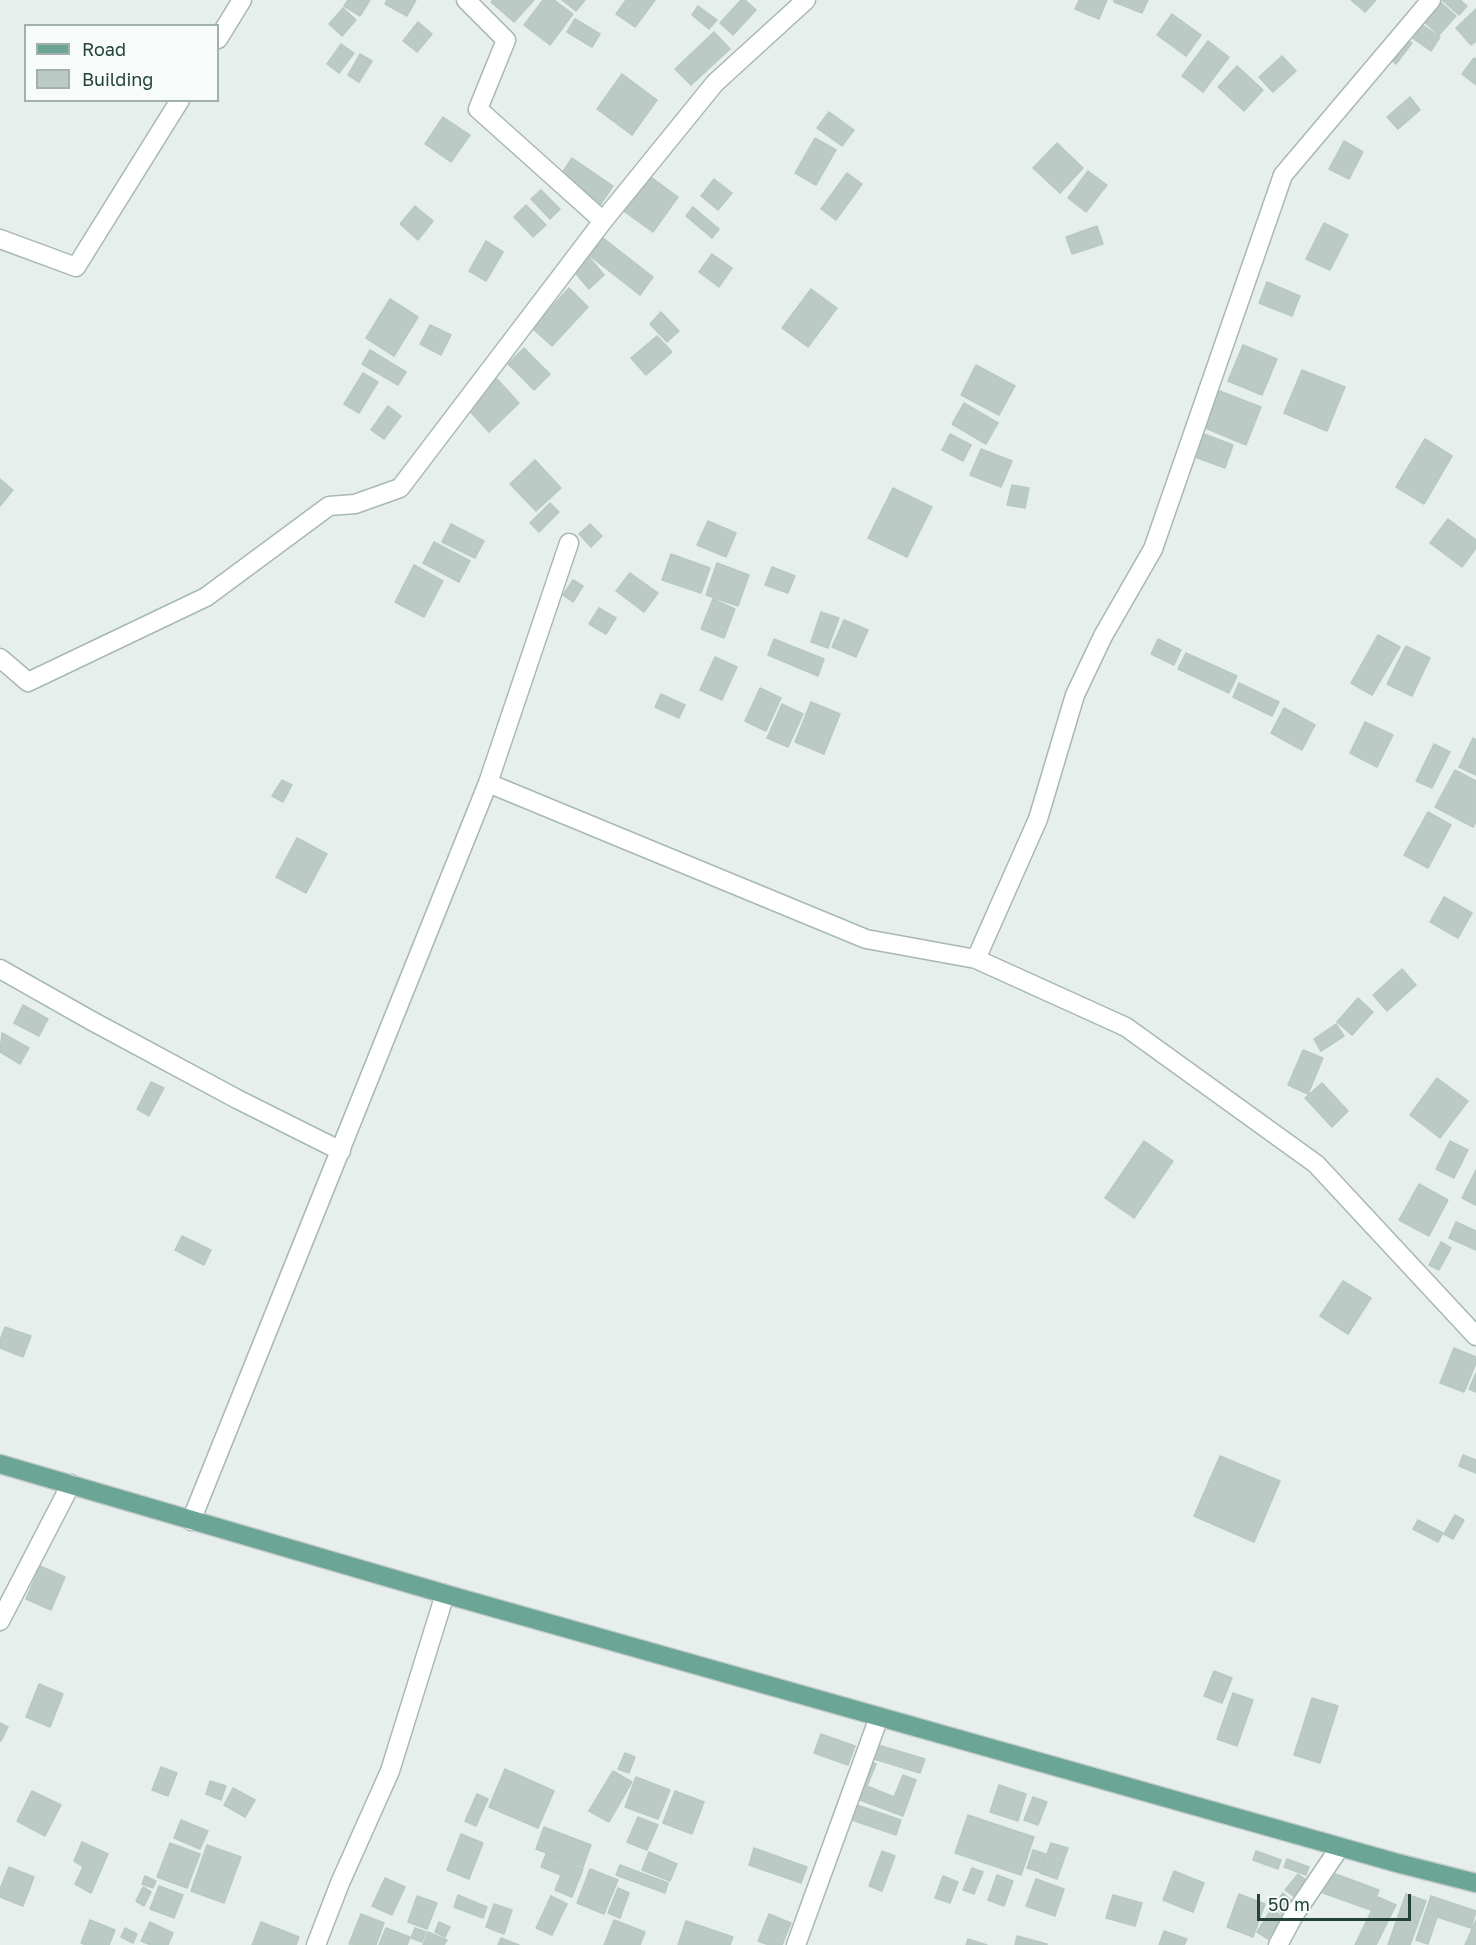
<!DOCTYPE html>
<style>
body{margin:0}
#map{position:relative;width:1476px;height:1945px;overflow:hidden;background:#e6efeb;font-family:"Golos Text",sans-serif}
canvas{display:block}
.legend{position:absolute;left:24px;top:24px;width:195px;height:78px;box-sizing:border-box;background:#f7fbf9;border:2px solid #a3b1ad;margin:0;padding:8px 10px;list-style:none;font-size:18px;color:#24423a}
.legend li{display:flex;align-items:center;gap:12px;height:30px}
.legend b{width:30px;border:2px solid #a3b1ad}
.scale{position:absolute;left:1257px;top:1894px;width:154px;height:27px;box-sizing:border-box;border:3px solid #24423a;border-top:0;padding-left:8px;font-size:18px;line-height:21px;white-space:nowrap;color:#24423a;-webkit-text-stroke:4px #f7fbf9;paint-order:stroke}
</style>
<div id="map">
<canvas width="1476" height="1945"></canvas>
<ul class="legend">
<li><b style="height:8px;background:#6aa596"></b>Road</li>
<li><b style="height:16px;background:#bbcac4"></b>Building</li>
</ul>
<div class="scale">50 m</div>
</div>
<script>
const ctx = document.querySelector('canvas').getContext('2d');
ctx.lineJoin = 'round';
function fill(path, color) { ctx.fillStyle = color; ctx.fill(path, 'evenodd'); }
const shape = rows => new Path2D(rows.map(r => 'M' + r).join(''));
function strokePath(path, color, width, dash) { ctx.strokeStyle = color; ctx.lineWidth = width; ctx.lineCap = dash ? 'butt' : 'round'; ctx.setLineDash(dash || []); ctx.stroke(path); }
const building = shape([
 [348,0,370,0,360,16,344,6,348,0],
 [387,0,416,0,407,16,385,4,387,0],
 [493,0,534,0,514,22,491,2,493,0],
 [543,0,554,0,573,14,550,45,524,25,543,0],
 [562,0,585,0,576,11,562,0],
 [626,0,655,0,635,27,616,14,626,0],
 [741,0,745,0,756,10,733,35,720,23,741,0],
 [1079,0,1107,0,1099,19,1075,9,1079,0],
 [1114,0,1148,0,1142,13,1114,2,1114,0],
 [1351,0,1376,0,1365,12,1351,0],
 [1438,0,1456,16,1439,35,1420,18,1438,0],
 [1442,0,1460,0,1467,6,1459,15,1442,0],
 [698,6,717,20,709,29,692,15,698,6],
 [343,8,356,20,342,36,329,24,343,8],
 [1476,9,1476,41,1471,45,1456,28,1476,9],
 [1172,14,1201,35,1186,56,1157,35,1172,14],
 [575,19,600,34,592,47,567,32,575,19],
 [418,22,432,34,417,52,403,41,418,22],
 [1418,22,1440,37,1431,51,1408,35,1418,22],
 [714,32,730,49,691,85,675,69,714,32],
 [1404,37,1412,43,1396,64,1388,57,1404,37],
 [1208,41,1229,57,1203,92,1182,76,1208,41],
 [341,44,354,53,339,73,327,64,341,44],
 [360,54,372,61,359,82,348,75,360,54],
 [1282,56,1296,71,1273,92,1259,77,1282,56],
 [1474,58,1476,59,1476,85,1462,74,1474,58],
 [1237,66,1263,90,1244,111,1218,87,1237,66],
 [622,74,657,100,632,135,597,109,622,74],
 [1410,97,1420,110,1398,129,1387,117,1410,97],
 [829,112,854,130,842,146,817,128,829,112],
 [443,117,470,135,451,162,425,144,443,117],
 [815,138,836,150,816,185,795,173,815,138],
 [1344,141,1363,152,1349,179,1329,169,1344,141],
 [1057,143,1083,168,1060,193,1033,168,1057,143],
 [572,158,613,186,600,205,560,176,572,158],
 [1088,171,1107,185,1086,212,1068,198,1088,171],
 [644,172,678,197,653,232,618,207,644,172],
 [847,173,862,184,836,220,821,209,847,173],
 [714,179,732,193,718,210,701,196,714,179],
 [541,190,560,209,550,219,531,199,541,190],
 [526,205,546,225,533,237,514,217,526,205],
 [415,206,433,221,418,240,400,224,415,206],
 [693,207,719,229,712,238,686,216,693,207],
 [1324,223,1348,235,1330,270,1306,259,1324,223],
 [1097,226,1103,244,1072,254,1066,237,1097,226],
 [603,238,653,277,640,295,590,256,603,238],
 [486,241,503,252,486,281,469,271,486,241],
 [712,254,732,268,719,287,699,272,712,254],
 [589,257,604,275,589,289,573,270,589,257],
 [1267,282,1300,296,1292,316,1259,303,1267,282],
 [569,288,588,307,552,346,532,328,569,288],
 [811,289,837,308,808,347,782,328,811,289],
 [390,299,418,317,394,356,366,338,390,299],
 [661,312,679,331,667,342,650,324,661,312],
 [430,325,451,335,441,355,420,344,430,325],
 [657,336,672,352,646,375,631,358,657,336],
 [1243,345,1277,359,1262,395,1228,381,1243,345],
 [524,348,550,374,534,390,508,364,524,348],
 [370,350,406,372,398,385,362,364,370,350],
 [976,365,1015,386,999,415,961,395,976,365],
 [1302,370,1345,387,1327,431,1284,413,1302,370],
 [363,373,378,382,359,413,344,404,363,373],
 [497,379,519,403,489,432,467,408,497,379],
 [1217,390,1261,407,1246,445,1203,427,1217,390],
 [964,403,998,423,986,444,952,424,964,403],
 [388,406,401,416,384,439,371,430,388,406],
 [950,434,971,445,963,461,942,450,950,434],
 [1204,434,1233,445,1225,468,1195,457,1204,434],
 [1425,439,1452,456,1424,504,1396,487,1425,439],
 [981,449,1012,461,1001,487,970,475,981,449],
 [535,460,561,488,536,511,510,484,535,460],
 [0,479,13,490,0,506,0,479],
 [1012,485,1029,488,1025,508,1007,505,1012,485],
 [893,488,932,507,907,557,868,538,893,488],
 [550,503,559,512,539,532,530,523,550,503],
 [1448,519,1476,540,1476,548,1462,567,1430,543,1448,519],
 [708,521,736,533,726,557,697,545,708,521],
 [451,524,484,541,475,558,442,542,451,524],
 [590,524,602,536,591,547,579,534,590,524],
 [434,542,470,561,459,582,423,563,434,542],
 [671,554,710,568,701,593,662,580,671,554],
 [717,563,749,575,738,606,706,595,717,563],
 [414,565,443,581,424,617,395,602,414,565],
 [772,567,795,576,788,593,765,585,772,567],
 [630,573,658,593,644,612,616,591,630,573],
 [573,580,583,586,573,602,563,595,573,580],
 [713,599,735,609,724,638,701,629,713,599],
 [599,608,616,618,606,634,589,624,599,608],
 [821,612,839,618,828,648,811,642,821,612],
 [844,620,868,630,856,657,832,647,844,620],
 [1378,635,1400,647,1372,695,1351,683,1378,635],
 [774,639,824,659,818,676,768,655,774,639],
 [1158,639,1181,650,1174,665,1151,654,1158,639],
 [1406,646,1430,658,1412,696,1387,684,1406,646],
 [1186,653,1237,676,1229,693,1178,669,1186,653],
 [715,657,737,667,722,700,700,690,715,657],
 [1239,683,1279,702,1272,716,1233,697,1239,683],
 [760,688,781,698,766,731,745,721,760,688],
 [661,694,685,705,679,718,655,707,661,694],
 [811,702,840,714,824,754,795,742,811,702],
 [782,704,803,714,788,747,767,738,782,704],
 [1284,708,1315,725,1302,750,1271,733,1284,708],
 [1365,722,1393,735,1377,767,1350,753,1365,722],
 [1473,738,1476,740,1476,775,1459,767,1473,738],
 [1434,744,1450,752,1432,788,1416,781,1434,744],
 [1455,770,1476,781,1476,822,1473,827,1435,807,1455,770],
 [282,780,292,785,283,802,272,796,282,780],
 [1428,812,1451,825,1428,868,1404,855,1428,812],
 [297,838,327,854,306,893,276,877,297,838],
 [1444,897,1472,913,1458,938,1430,922,1444,897],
 [1402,969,1416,985,1387,1011,1373,995,1402,969],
 [1358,998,1373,1012,1352,1035,1337,1022,1358,998],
 [23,1005,48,1019,39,1036,14,1023,23,1005],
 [1336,1024,1344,1036,1321,1051,1314,1039,1336,1024],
 [2,1033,29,1048,20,1064,0,1052,2,1033],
 [1303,1050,1323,1058,1308,1094,1288,1085,1303,1050],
 [1437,1078,1468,1101,1440,1138,1410,1115,1437,1078],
 [151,1082,164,1088,149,1116,137,1109,151,1082],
 [1322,1083,1348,1111,1332,1127,1305,1098,1322,1083],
 [1144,1141,1173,1161,1134,1218,1105,1198,1144,1141],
 [1450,1141,1468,1150,1454,1178,1436,1169,1450,1141],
 [1476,1170,1476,1205,1462,1198,1476,1170],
 [1419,1184,1448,1200,1429,1236,1399,1220,1419,1184],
 [1456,1222,1476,1231,1476,1250,1449,1238,1456,1222],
 [182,1236,211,1250,204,1265,175,1250,182,1236],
 [1441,1242,1451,1248,1439,1270,1429,1265,1441,1242],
 [1343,1281,1371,1298,1348,1334,1320,1316,1343,1281],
 [5,1327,31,1336,23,1357,0,1348,0,1340,5,1327],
 [1454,1348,1476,1357,1476,1363,1464,1392,1440,1383,1454,1348],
 [1476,1373,1476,1392,1469,1389,1476,1373],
 [1463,1455,1476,1460,1476,1473,1459,1466,1463,1455],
 [1220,1456,1280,1481,1254,1542,1194,1516,1220,1456],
 [1455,1515,1464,1520,1453,1539,1444,1534,1455,1515],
 [1418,1520,1443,1533,1438,1542,1413,1529,1418,1520],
 [40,1566,65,1577,51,1610,26,1599,40,1566],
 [1214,1671,1232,1678,1222,1703,1204,1696,1214,1671],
 [39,1684,63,1694,50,1727,26,1717,39,1684],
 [1233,1693,1253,1700,1237,1746,1217,1739,1233,1693],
 [1312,1698,1338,1706,1320,1763,1294,1755,1312,1698],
 [0,1723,8,1727,1,1741,0,1740,0,1723],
 [821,1734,855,1746,848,1765,814,1753,821,1734],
 [878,1745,925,1759,920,1773,874,1759,878,1745],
 [625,1753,635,1757,629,1773,618,1769,625,1753],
 [866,1760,876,1764,867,1786,894,1797,903,1775,916,1780,903,1816,852,1797,866,1760],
 [161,1767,177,1773,168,1796,152,1790,161,1767],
 [505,1769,554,1791,538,1828,489,1807,505,1769],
 [613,1771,632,1782,609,1822,589,1811,613,1771],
 [636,1777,670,1790,658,1819,625,1807,636,1777],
 [210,1781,226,1786,221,1800,206,1794,210,1781],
 [999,1785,1026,1794,1018,1821,990,1812,999,1785],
 [233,1788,255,1800,245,1817,224,1805,233,1788],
 [32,1791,61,1805,45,1836,17,1821,32,1791],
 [675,1791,704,1802,692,1834,663,1823,675,1791],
 [477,1794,488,1799,476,1826,465,1821,477,1794],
 [1033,1797,1047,1802,1038,1825,1024,1820,1033,1797],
 [854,1804,901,1820,896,1835,849,1819,854,1804],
 [968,1815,1034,1837,1021,1875,955,1853,968,1815],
 [638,1817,658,1825,647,1850,627,1842,638,1817],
 [181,1820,208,1831,200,1849,174,1838,181,1820],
 [544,1827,591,1845,583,1867,536,1849,544,1827],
 [461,1834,483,1843,469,1879,447,1870,461,1834],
 [82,1842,108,1854,91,1893,75,1884,83,1867,74,1861,82,1842],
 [170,1843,200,1854,187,1888,157,1877,170,1843],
 [1051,1843,1068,1848,1057,1879,1040,1873,1051,1843],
 [207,1845,241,1857,224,1903,191,1891,207,1845],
 [754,1848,807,1867,801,1883,749,1865,754,1848],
 [1033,1850,1046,1854,1040,1872,1027,1868,1033,1850],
 [882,1851,895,1856,882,1891,869,1886,882,1851],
 [1256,1851,1281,1860,1278,1869,1253,1860,1256,1851],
 [649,1852,677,1864,670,1881,642,1870,649,1852],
 [546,1854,583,1869,572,1897,555,1890,561,1875,541,1867,546,1854],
 [1287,1859,1309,1867,1306,1875,1284,1867,1287,1859],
 [620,1865,668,1883,665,1893,616,1875,620,1865],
 [9,1867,34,1877,23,1906,0,1897,0,1889,9,1867],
 [972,1868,983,1872,974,1894,963,1890,972,1868],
 [590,1869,618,1880,604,1914,577,1903,590,1869],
 [1174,1871,1204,1883,1193,1912,1163,1900,1174,1871],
 [1330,1872,1379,1890,1371,1910,1323,1893,1330,1872],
 [1298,1874,1309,1882,1296,1898,1285,1890,1298,1874],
 [997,1875,1013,1881,1004,1906,988,1900,997,1875],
 [145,1876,156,1881,153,1888,142,1884,145,1876],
 [943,1876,958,1882,950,1903,935,1898,943,1876],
 [385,1878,405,1887,392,1915,372,1906,385,1878],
 [1036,1879,1064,1889,1055,1916,1026,1906,1036,1879],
 [159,1886,183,1895,174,1918,150,1909,159,1886],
 [143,1887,151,1892,144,1906,136,1901,143,1887],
 [618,1888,629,1893,620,1918,608,1913,618,1888],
 [1283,1893,1294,1903,1284,1915,1273,1906,1283,1893],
 [1239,1894,1265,1904,1253,1937,1227,1927,1239,1894],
 [1406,1894,1426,1901,1410,1945,1388,1945,1406,1894],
 [458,1895,487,1907,483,1918,454,1907,458,1895],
 [1113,1895,1142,1903,1135,1926,1106,1918,1113,1895],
 [417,1896,437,1903,427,1929,408,1922,417,1896],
 [551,1896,567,1904,552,1935,536,1928,551,1896],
 [1431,1896,1476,1911,1471,1928,1437,1917,1428,1944,1416,1940,1431,1896],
 [1378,1897,1396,1905,1376,1945,1355,1945,1378,1897],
 [494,1904,512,1910,504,1934,486,1927,494,1904],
 [1271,1910,1282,1916,1268,1939,1257,1932,1271,1910],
 [361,1914,384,1923,376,1945,349,1944,361,1914],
 [769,1914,791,1923,782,1945,769,1945,758,1941,769,1914],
 [90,1920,115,1930,109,1945,86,1945,81,1943,90,1920],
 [614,1920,645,1932,640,1945,604,1945,614,1920],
 [1476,1920,1476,1945,1465,1945,1476,1920],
 [686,1921,733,1937,730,1945,678,1945,686,1921],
 [150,1922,173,1933,168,1945,151,1945,141,1941,150,1922],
 [261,1922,299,1937,296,1945,252,1945,261,1922],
 [439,1922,450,1927,445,1937,435,1932,439,1922],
 [125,1928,137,1934,133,1943,121,1937,125,1928],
 [386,1928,410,1937,407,1945,379,1945,386,1928],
 [415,1928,426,1932,422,1942,411,1938,415,1928],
 [1164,1931,1187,1939,1184,1945,1159,1945,1164,1931],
 [428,1932,447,1940,444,1945,423,1945,428,1932],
 [1017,1936,1047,1944,1047,1945,1015,1945,1017,1936],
 [501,1938,519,1945,498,1945,501,1938],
 [968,1939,987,1945,966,1945,968,1939]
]);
fill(building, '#bbcac4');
strokePath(building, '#b8c9c2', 1.5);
const minor = shape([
 [218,39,242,0],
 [603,221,715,83,806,0],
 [0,239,76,267,180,100],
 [0,658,28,682,206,597,329,506,355,504,400,488,603,221,478,109,506,40,466,0],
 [488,783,866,939,976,959,1038,819,1075,695,1103,636,1153,549,1283,175,1431,0],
 [976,959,1126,1027,1316,1164,1476,1336],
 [0,969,92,1021,237,1099,341,1151],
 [191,1521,488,783,569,543],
 [0,1621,71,1484],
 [316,1945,340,1883,390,1771,445,1594],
 [796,1945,879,1717],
 [1278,1945,1294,1915,1340,1847]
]);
const primary = shape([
 [0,1464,445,1594,1397,1863,1476,1883]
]);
strokePath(minor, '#a8b8b2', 21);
strokePath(primary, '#c2cac8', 21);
strokePath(minor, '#fff', 18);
strokePath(primary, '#6aa596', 18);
</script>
